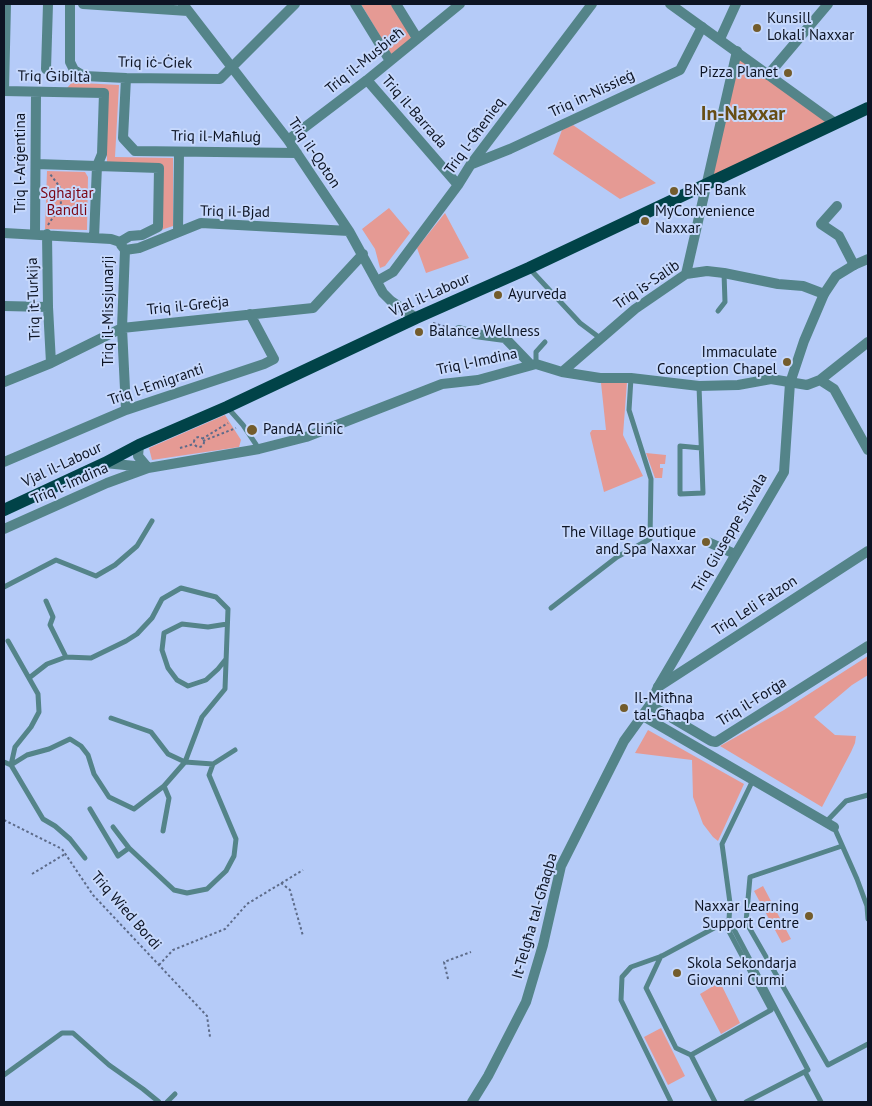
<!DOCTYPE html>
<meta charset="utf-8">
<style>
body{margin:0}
#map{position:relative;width:872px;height:1106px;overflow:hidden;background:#b5cbf8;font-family:"PT Sans",sans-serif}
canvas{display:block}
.frame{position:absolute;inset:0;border:5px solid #0d1424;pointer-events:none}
</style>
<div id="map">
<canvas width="872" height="1106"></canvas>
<div class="frame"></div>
</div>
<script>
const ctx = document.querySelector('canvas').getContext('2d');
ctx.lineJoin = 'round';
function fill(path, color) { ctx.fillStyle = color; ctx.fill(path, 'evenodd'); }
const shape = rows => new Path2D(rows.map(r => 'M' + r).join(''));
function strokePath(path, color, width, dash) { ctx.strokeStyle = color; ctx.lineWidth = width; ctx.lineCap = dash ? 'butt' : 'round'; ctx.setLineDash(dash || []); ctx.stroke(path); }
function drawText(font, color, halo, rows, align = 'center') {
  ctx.font = font + ' "PT Sans",sans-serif'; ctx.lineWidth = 4; ctx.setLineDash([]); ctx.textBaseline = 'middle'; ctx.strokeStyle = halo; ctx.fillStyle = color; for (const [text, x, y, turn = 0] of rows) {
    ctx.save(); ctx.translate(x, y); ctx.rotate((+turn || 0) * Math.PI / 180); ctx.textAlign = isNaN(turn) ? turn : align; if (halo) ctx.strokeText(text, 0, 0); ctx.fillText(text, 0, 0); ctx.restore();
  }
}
fill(shape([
 [361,4,391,4,412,38,392,56],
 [737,51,835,123,706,184],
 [75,79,81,83,119,85,115,157,173,158,173,226,161,230,163,165,107,163,107,90,67,88],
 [573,125,656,183,620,199,553,154,562,130],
 [47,171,85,172,88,177,87,230,45,229],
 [389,208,410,233,385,266,380,268,375,249,362,229],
 [445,213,469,258,426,273,417,248],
 [627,382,623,435,643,476,604,492,590,433,592,430,606,430,601,383],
 [225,415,241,440,239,447,152,460,149,448],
 [646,453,666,455,665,464,660,464,660,468,663,468,662,478,655,478],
 [868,656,868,675,852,685,814,717,835,735,856,736,855,743,851,752,822,807,720,746,784,710],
 [648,730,744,784,718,841,713,837,703,824,693,797,692,760,635,753],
 [763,886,791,939,782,943,754,891],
 [720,982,740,1023,721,1034,700,994],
 [661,1028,685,1076,668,1085,644,1037]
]), '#e59a94');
strokePath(shape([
 [48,225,61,205,60,187,50,174],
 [433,323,450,328],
 '194 442a5 5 0 1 1 10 0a5 5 0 1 1-10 0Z',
 [202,439,228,423],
 [203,441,236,428],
 [180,448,194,444],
 [4,820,62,849,93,895,207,1016,210,1037],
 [32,874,65,854],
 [281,883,290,890,303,936],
 [159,965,173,950,225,929,247,904,303,870],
 [448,979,444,962,471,952]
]), '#5d6b89', 2, [2.5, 2.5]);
strokePath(shape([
 [529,268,580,323,600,338],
 [718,311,725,302,724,273],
 [536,364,536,352,545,342],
 [699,386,703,493,680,494,680,446,701,448],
 [227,407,243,425,259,449],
 [4,587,56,560,96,576,115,565,137,546,152,521],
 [46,601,53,617,50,625,66,657],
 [551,608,617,557,650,539,651,479,629,410,631,378],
 [8,641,38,694,39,712,31,727,15,747,11,765],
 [226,659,218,669,206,680,188,686,177,680,168,668,162,650,164,633,182,624,208,627,227,624],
 [111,718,151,732,168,754,185,762,213,764,235,750],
 [4,762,11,765,43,819,55,826,70,839,85,858],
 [11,765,27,755,49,749,70,739,81,746,88,755,94,774,109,797,134,809,164,786,185,762,202,717,225,689,228,609,216,597,181,588,162,599,152,618,137,634,126,641,91,658,66,657,47,664,29,678],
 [90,809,118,856,129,848],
 [826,822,846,801,868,795],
 [113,827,129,848,174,890,187,893,207,889,226,871,234,856,236,839,209,775,213,764],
 [834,827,857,879,867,906,868,919],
 [163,831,169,798,164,786],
 [842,846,750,877,746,922,828,1065,868,1044],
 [661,956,646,988,676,1048,691,1055,715,1102],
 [691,1055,771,1010,724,922],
 [805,1072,821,1102],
 [4,1075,62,1033,73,1033,109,1065,143,1089,159,1102],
 [167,1102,175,1094],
 [671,1102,621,1000,622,977,631,967,662,956,729,920],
 [746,1102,808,1070,729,920,730,903,722,844,753,780]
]), '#548489', 5);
strokePath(shape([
 [70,4,70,62,74,70,84,76,126,78,220,79,295,4],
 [83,4,188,11],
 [183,4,288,140,349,231,383,293,391,301,416,318],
 [355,4,390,61],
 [396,4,417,38],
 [720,39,736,4],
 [46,69,48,4],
 [768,75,828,4],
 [126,78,123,138,135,151,297,153],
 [367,80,458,185],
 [4,91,104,93,102,154,97,166,94,238],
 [4,91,6,4],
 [288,140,367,80,460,4],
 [36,164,159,168,158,227,142,235,130,236,120,242],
 [472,164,510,149,680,70,702,27],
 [837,206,821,224,839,236,854,265],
 [178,232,179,152],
 [4,233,111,239,120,242],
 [35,234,36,93],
 [47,234,48,307,51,363],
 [121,245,125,250,122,328,126,410],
 [125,250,139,248,201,223,349,231],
 [686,274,737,51],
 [377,281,393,272,458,185,471,164,592,4],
 [4,306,48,307],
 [459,330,475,334,505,338,531,365],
 [562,372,635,309,686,274,707,271,724,273,778,284,803,286,824,294],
 [820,380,834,389,868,450],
 [4,382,51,363,122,328,313,308,363,254],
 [139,445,138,456,148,468],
 [4,462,126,410,264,364,274,359,250,314],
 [105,463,145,467],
 [4,529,107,483,148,468,259,449,306,437,442,384,478,380,536,364,562,372,600,378,631,378,699,386,738,385,771,379,807,385,820,380,868,342],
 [708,542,735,554],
 [658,687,868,551],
 [650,705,711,741,716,742,868,646],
 [643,716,834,827]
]), '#548489', 10);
strokePath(shape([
 [670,4,835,123],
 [472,1102,488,1076,526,1002,543,945,561,866,624,741,650,705,658,687,784,472,790,383,804,341,824,294,836,276,854,265,868,259]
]), '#548489', 10);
strokePath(shape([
 [4,510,105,463,139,445,227,407,416,318,529,268,868,108]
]), '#014348', 12);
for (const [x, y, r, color] of [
 [757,28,5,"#735c2c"],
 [788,73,5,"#735c2c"],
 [674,191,5,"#735c2c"],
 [645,221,5,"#735c2c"],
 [498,295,5,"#735c2c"],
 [419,332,5,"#735c2c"],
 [787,362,5,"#735c2c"],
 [252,430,6,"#735c2c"],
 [706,542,5,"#735c2c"],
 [624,708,5,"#735c2c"],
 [809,916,5,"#735c2c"],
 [677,973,5,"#735c2c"]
]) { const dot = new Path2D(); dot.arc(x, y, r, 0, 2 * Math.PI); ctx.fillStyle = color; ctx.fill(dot); strokePath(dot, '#c6d8fc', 2); }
drawText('15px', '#0d1424', '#c6d8fc', [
 ["Kunsill",767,19],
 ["Lokali Naxxar",767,36],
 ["Pizza Planet",778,73,"right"],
 ["BNF Bank",684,191],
 ["MyConvenience",655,212],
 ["Naxxar",655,229],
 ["Ayurveda",508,295],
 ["Balance Wellness",429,332],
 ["Immaculate",777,353,"right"],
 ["Conception Chapel",777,370,"right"],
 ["PandA Clinic",263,430],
 ["The Village Boutique",696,533,"right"],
 ["and Spa Naxxar",696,550,"right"],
 ["Il-Mitħna",634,699],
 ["tal-Għaqba",634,716],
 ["Naxxar Learning",799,907,"right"],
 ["Support Centre",799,924,"right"],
 ["Skola Sekondarja",687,964],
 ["Giovanni Curmi",687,981]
], 'left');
drawText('15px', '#0d1424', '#c6d8fc', [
 ["Triq il-Musbieħ",365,61,-39],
 ["Triq iċ-Ċiek",155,63,1],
 ["Triq Ġibiltà",54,77,1],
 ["Triq in-Nissieġ",592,94,-25],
 ["Triq il-Barrada",414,112,49],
 ["Triq l-Għenieq",475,136,-54],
 ["Triq il-Maħluġ",216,137,1],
 ["Triq il-Qoton",314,153,56],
 ["Triq l-Arġentina",21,163,-90],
 ["Triq il-Bjad",235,212,1],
 ["Triq is-Salib",647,285,-34],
 ["Vjal il-Labour",430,295,-24],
 ["Triq it-Turkija",34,299,-92],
 ["Triq il-Greċja",188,306,-6],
 ["Triq il-Missjunarji",109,311,-90],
 ["Triq l-Imdina",477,362,-12],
 ["Triq l-Emigranti",156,385,-19],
 ["Vjal il-Labour",62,465,-25],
 ["Triq l-Imdina",70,484,-24],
 ["Triq Giuseppe Stivala",730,533,-60],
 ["Triq Leli Falzon",755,606,-33],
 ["Triq il-Forġa",752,702,-32],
 ["Triq Wied Bordi",126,911,49],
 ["It-Telgħa tal-Għaqba",535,916,-74]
]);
drawText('15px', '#7b0614', '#c6d8fc', [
 ["Sghajtar",67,194],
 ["Bandli",67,211]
]);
drawText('bold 20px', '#674e14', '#c6d8fc', [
 ["In-Naxxar",743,114]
]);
</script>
